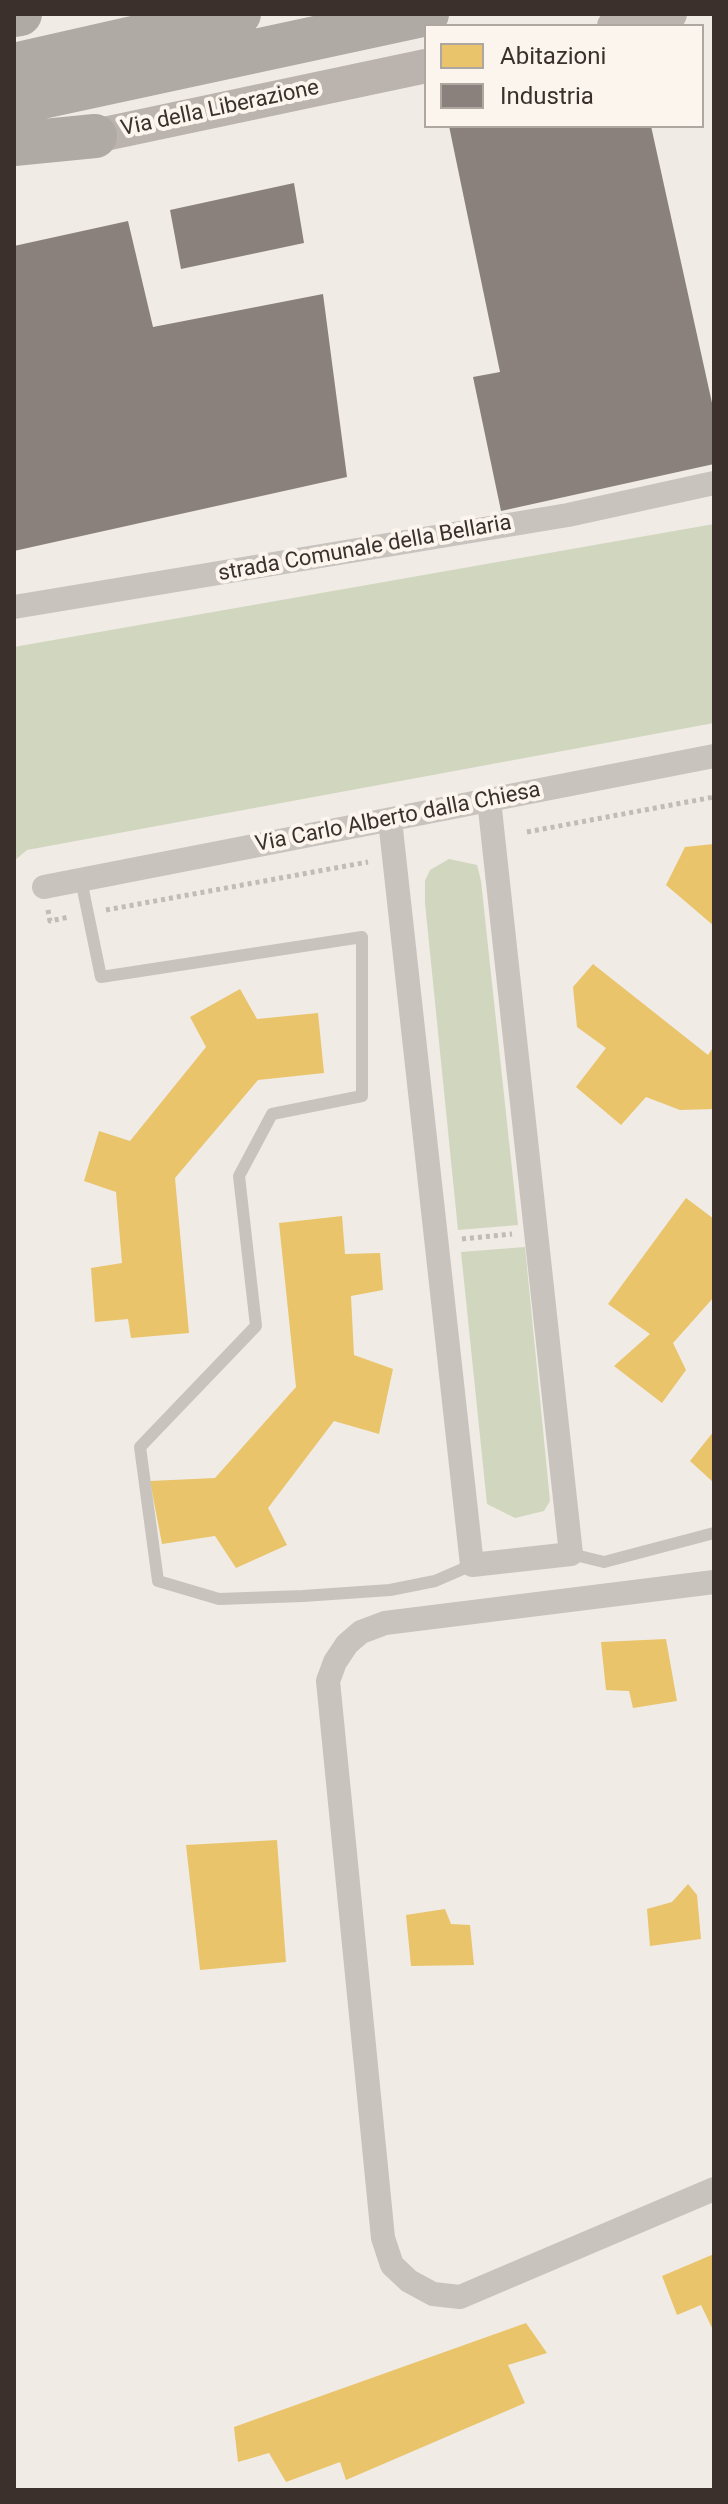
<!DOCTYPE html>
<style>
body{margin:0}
#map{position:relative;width:728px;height:2504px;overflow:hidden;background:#f0ebe5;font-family:Roboto,sans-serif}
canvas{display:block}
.frame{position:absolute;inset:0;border:16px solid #3b302b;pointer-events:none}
.legend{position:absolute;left:424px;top:24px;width:280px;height:104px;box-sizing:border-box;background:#fbf5ee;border:2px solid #aea6a0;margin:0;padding:10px 14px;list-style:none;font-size:24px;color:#3b302b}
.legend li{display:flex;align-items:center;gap:16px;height:40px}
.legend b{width:40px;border:2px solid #aea6a0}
</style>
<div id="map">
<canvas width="728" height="2504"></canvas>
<div class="frame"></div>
<ul class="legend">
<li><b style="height:22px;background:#e9c46a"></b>Abitazioni</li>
<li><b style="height:22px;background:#8a817c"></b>Industria</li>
</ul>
</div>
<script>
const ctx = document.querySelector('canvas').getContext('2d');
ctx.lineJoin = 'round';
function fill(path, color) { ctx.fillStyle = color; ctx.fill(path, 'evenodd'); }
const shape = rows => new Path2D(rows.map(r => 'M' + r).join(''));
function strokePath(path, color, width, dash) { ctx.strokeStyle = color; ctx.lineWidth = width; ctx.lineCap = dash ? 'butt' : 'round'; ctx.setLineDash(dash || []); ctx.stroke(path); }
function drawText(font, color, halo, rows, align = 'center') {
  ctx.font = font + ' Roboto,sans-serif'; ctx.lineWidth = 8; ctx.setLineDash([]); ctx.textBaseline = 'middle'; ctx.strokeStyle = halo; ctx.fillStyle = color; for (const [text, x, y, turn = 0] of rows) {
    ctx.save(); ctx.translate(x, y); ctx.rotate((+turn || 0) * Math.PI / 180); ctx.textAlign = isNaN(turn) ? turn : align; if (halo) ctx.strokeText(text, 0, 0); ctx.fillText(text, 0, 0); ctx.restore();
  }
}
fill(shape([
 [714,524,714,723,27,850,14,861,14,647],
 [449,859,477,865,481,881,518,1225,458,1230,425,903,425,881,430,870],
 [525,1247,550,1501,544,1511,515,1518,487,1504,461,1252]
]), '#d1d6bf');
fill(shape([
 [714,844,714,926,666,885,685,847],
 [593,964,708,1055,714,1046,714,1109,680,1110,646,1097,621,1125,576,1087,606,1048,577,1027,573,987],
 [240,989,257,1019,318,1013,324,1073,258,1080,175,1178,189,1333,131,1338,128,1319,95,1322,91,1268,122,1263,116,1192,84,1181,99,1131,130,1141,206,1047,190,1017],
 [686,1198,714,1219,714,1297,673,1343,686,1370,662,1403,614,1366,650,1334,608,1304],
 [342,1216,345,1254,380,1253,383,1290,351,1296,354,1355,393,1369,379,1434,334,1421,268,1508,287,1545,236,1568,215,1536,162,1544,150,1481,215,1478,296,1387,279,1223],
 [714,1431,714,1483,690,1461],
 [666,1639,677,1701,633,1708,629,1691,606,1690,601,1642],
 [277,1840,286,1962,200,1970,186,1845],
 [688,1884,697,1895,701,1939,650,1946,647,1909,672,1902],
 [445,1909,451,1924,470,1925,474,1965,411,1966,406,1915],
 [714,2254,714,2332,701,2305,677,2315,662,2276],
 [526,2323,547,2353,508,2365,525,2403,346,2480,340,2462,286,2482,269,2453,238,2462,234,2427]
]), '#e9c46a');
fill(shape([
 [449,126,651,126,714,412,714,464,501,511,473,377,500,372],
 [294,183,304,243,181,269,170,210],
 [128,221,153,327,323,294,347,477,14,551,14,246]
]), '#8a817c');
strokePath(shape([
 [527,832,714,797],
 [48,910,50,921,69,917],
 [106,910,368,862],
 [462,1239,512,1234]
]), '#c2bbb6', 5, [4, 4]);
strokePath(shape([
 [81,880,101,977,362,937,362,1096,272,1114,239,1176,256,1326,140,1447,158,1581,219,1599,303,1596,390,1590,435,1581,472,1565],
 [571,1554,604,1562,714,1533]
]), '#c9c3be', 12);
strokePath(shape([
 [14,607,568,515,714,483],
 [390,820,472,1565,571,1554,489,800],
 [44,887,714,756],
 [714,1582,385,1623,361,1632,347,1644,335,1662,328,1681,383,2238,392,2265,409,2281,433,2294,460,2297,714,2189]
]), '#c9c3be', 24);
strokePath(shape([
 [614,26,670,14],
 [95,136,426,66]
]), '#bab3ae', 34);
strokePath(shape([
 [14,15,20,14],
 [14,65,239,14],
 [14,103,427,14],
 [14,144,95,136]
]), '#afaaa4', 44);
drawText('22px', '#3b302b', '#fbf5ee', [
 ["Via della Liberazione",220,109,-12],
 ["strada Comunale della Bellaria",365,549,-10],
 ["Via Carlo Alberto dalla Chiesa",398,818,-11]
]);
</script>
